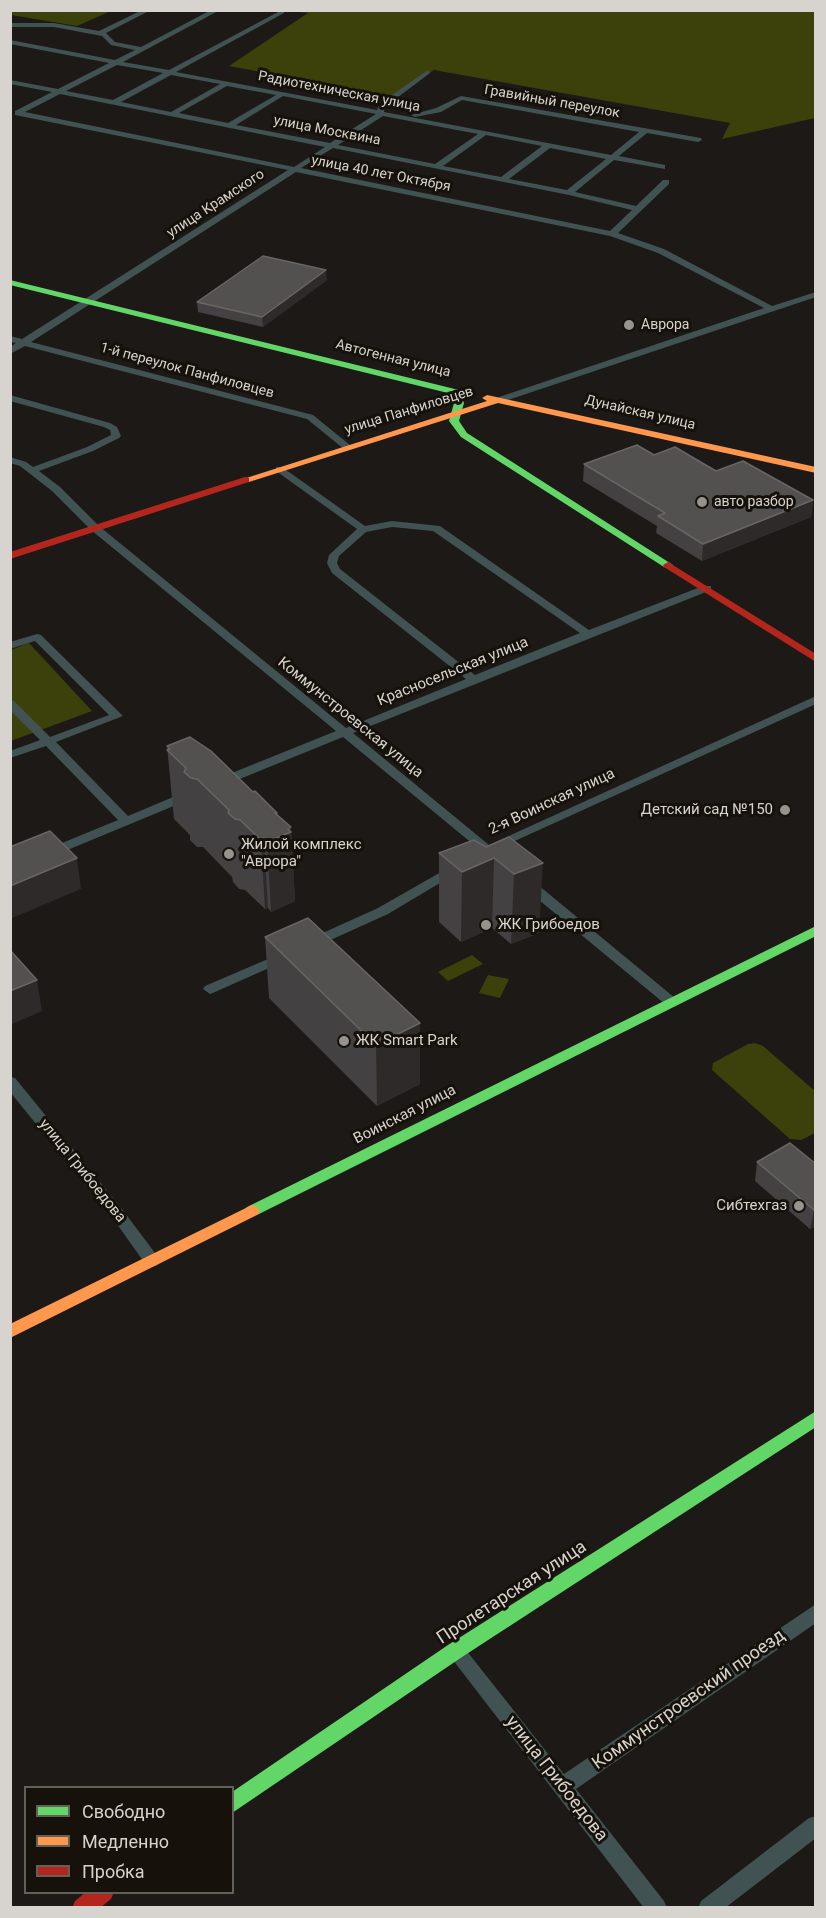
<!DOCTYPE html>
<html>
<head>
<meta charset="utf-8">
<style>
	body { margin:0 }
	#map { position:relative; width:826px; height:1918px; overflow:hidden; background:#1c1916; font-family:Roboto,sans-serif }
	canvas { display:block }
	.frame { position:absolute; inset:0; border:12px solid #d7d3ce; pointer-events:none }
	.legend { position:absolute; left:24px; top:1786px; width:210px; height:108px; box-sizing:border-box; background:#16110b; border:2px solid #635f59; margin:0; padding:8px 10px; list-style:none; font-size:18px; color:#d7d3ce }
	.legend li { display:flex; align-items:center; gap:12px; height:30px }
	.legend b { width:30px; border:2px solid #635f59 }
</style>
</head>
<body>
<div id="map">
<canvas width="826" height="1918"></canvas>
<div class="frame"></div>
<ul class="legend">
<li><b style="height:8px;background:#63d668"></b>Свободно</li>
<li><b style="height:8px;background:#ff974d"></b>Медленно</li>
<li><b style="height:8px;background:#b3261e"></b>Пробка</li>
</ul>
</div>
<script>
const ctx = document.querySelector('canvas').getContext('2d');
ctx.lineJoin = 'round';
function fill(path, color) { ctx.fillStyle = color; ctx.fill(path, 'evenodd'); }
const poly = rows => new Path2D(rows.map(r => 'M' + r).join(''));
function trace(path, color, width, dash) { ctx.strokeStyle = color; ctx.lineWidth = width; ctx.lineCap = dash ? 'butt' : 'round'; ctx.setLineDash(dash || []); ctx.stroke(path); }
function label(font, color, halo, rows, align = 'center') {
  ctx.font = font + ' Roboto,sans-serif'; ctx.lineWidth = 6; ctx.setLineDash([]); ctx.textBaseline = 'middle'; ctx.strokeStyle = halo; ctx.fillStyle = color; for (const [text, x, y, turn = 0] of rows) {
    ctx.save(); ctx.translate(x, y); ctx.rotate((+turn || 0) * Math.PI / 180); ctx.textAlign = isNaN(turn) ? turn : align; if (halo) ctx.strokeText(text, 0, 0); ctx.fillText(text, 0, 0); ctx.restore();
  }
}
fill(poly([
	[10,11,11,10,111,11,77,26,11,15],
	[291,11,815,11,815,118,722,139,730,123,434,70,394,97,229,66,308,13],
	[29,643,92,711,11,741,11,650],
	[472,955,483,964,448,981,438,972],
	[488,975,509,979,500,998,479,993],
	[755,1043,763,1046,815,1091,815,1133,801,1140,790,1139,712,1070,713,1063,748,1044]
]), '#3c400b');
fill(poly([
	[142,10,151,10,106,33,115,42,141,47,211,10,220,10,123,62,169,70,280,11,284,10,284,13,176,72,377,110,379,104,428,70,430,73,385,107,384,112,611,155,639,132,462,100,441,112,415,117,411,115,436,108,461,96,701,138,702,140,698,142,647,133,619,156,665,165,665,169,614,160,575,192,636,206,663,180,669,180,669,184,618,233,664,249,772,306,816,292,816,297,499,403,496,402,496,398,764,308,658,253,610,236,296,172,31,342,313,415,350,445,350,449,344,449,307,419,25,346,10,354,10,347,16,343,10,342,10,336,22,339,288,170,15,115,15,111,52,92,10,84,10,80,58,89,109,63,10,44,10,40,115,60,135,50,111,45,102,36,54,27,10,27,10,23,54,23,99,31,142,10],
	[117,65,163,73,113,100,66,91,117,65],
	[171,75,220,84,171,112,121,102,171,75],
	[227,86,276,95,228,123,179,113,227,86],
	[60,94,325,147,294,167,25,112,60,94],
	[283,96,376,114,330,143,236,125,283,96],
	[383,116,478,134,435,164,338,145,383,116],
	[486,135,542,146,501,177,443,166,486,135],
	[333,148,569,195,632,210,610,231,301,168,333,148],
	[550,148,606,159,567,190,509,179,550,148],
	[10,395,110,423,117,427,121,436,119,438,93,451,39,471,60,487,99,526,346,728,466,679,332,573,327,563,329,555,357,529,276,471,276,467,282,467,365,526,392,521,440,526,589,630,703,586,711,586,711,590,353,733,489,845,816,696,816,704,495,850,493,854,489,855,485,854,343,737,225,785,217,785,215,782,217,779,336,731,91,530,52,491,20,466,10,463,10,457,26,462,33,467,87,447,111,435,110,430,104,427,10,401,10,395],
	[392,527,433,531,580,633,475,675,340,569,337,563,339,556,366,532,392,527],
	[37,634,41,635,123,716,56,742,128,816,185,792,193,792,195,795,193,798,53,856,45,856,43,853,45,850,118,820,46,746,10,758,10,751,40,740,10,710,10,700,14,701,50,737,109,715,35,641,10,649,10,642,37,634],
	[455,864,461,868,460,871,388,914,315,947,305,947,303,944,305,941,378,908,455,864],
	[527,879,532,880,675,998,677,1001,675,1004,665,1004,522,886,521,883,527,879],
	[282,953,289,957,287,960,215,992,210,994,203,989,205,986,282,953],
	[10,1077,15,1078,122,1209,158,1257,160,1261,158,1265,152,1267,146,1265,112,1217,10,1092,10,1077],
	[816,1604,816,1623,576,1789,664,1901,667,1908,644,1908,446,1651,448,1645,455,1643,462,1645,564,1774,816,1604],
	[816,1816,816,1838,725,1908,698,1908,701,1901,809,1818,816,1816]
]), '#405252');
fill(poly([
	[10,280,459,390,464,403,459,421,467,433,673,565,668,568,664,567,461,437,449,421,454,403,452,394,10,285,10,280],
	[816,926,816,936,257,1215,247,1215,244,1211,247,1207,816,926],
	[816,1411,816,1427,462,1657,232,1813,232,1792,448,1645,816,1411]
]), '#63d668');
fill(poly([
	[487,395,816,467,816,473,498,403,249,482,241,482,240,480,487,401,482,398,487,395],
	[252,1205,257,1207,260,1211,257,1215,10,1338,10,1324,252,1205]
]), '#ff974d');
fill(poly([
	[245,477,249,478,249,482,10,559,10,552,245,477],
	[668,562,816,654,816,662,664,567,663,565,668,562],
	[86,1892,114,1892,111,1899,100,1908,72,1908,75,1901,86,1892]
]), '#b3261e');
fill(poly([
	[327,280,263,327,198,312,197,302],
	[654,455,716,471,813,500,811,517,702,561,656,533,657,526,583,481,584,464],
	[167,746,253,792,277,813,278,815,291,831,295,901,271,912,268,908,265,909,245,890,239,889,233,882,232,877,203,847,197,847,190,840,190,835,174,819],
	[509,837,539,933,511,944,492,928,461,942,439,922,439,853,486,847],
	[265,937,420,1084,377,1106,269,998],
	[757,1162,816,1164,816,1226,810,1229,755,1181]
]), '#434141');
fill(poly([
	[326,270,327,280,263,327,262,317],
	[813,500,811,517,702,561,703,544],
	[275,813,277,813,279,837,288,829,291,827,295,901,271,912,267,842],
	[264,838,268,908,265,909,261,840],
	[77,858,81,889,10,919,10,886],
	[494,858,492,928,461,942,462,872],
	[543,863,539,933,511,944,514,874],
	[37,980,42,1011,10,1025,10,991],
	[420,1023,420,1084,377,1106,376,1045],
	[816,1209,816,1226,810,1229,814,1210]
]), '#2d2a29');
const building = poly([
	[263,256,326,270,262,317,197,302,263,256],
	[637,445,654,455,675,447,716,471,743,461,813,500,703,544,658,516,665,513,584,464,637,445],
	[190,737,211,751,253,792,255,791,277,813,275,813,291,827,288,829,291,832,267,842,264,838,261,840,240,820,235,819,228,813,229,810,197,779,191,778,184,772,186,768,167,750,170,749,167,746,190,737],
	[50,831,77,858,10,886,10,847,50,831],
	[509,837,543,863,514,874,494,858,462,872,439,853,474,840,486,847,509,837],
	[308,918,420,1023,376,1045,265,937,308,918],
	[10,950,37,980,10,991,10,950],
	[790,1143,816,1164,816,1209,814,1210,757,1162,790,1143]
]);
fill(building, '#535150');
trace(building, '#686564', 1.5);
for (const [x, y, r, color] of [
	[629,325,6,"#96928e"],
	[702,502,6,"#96928e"],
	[785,810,6,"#96928e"],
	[229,854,6,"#96928e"],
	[486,925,6,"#96928e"],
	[344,1041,6,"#96928e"],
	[799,1206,6,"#96928e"]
]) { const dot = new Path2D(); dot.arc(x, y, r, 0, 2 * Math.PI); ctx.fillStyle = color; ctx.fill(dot); trace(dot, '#16110b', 2); }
label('14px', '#d7d3ce', '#16110b', [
	["Радиотехническая улица",339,92,11],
	["Гравийный переулок",552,102,10],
	["улица Москвина",327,131,11],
	["улица 40 лет Октября",381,174,11],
	["улица Крамского",216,204,-33],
	["Автогенная улица",393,359,14],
	["1-й переулок Панфиловцев",187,371,15],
	["улица Панфиловцев",409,411,-17],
	["Дунайская улица",640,413,13]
]);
label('14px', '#d7d3ce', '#16110b', [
	["Аврора",641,325],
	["авто разбор",714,502]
], 'left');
label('15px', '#d7d3ce', '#16110b', [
	["Красносельская улица",453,672,-22],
	["Коммунстроевская улица",350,718,39],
	["2-я Воинская улица",552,802,-25],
	["Воинская улица",405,1115,-27],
	["улица Грибоедова",82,1171,51]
]);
label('15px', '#d7d3ce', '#16110b', [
	["Детский сад №150",773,810,"right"],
	["Жилой комплекс",241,845],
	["\"Аврора\"",241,862],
	["ЖК Грибоедов",498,925],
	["ЖК Smart Park",356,1041],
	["Сибтехгаз",787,1206,"right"]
], 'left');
label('18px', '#d7d3ce', '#16110b', [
	["Пролетарская улица",512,1593,-33],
	["Коммунстроевский проезд",689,1700,-35],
	["улица Грибоедова",556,1779,52]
]);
</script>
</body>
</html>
